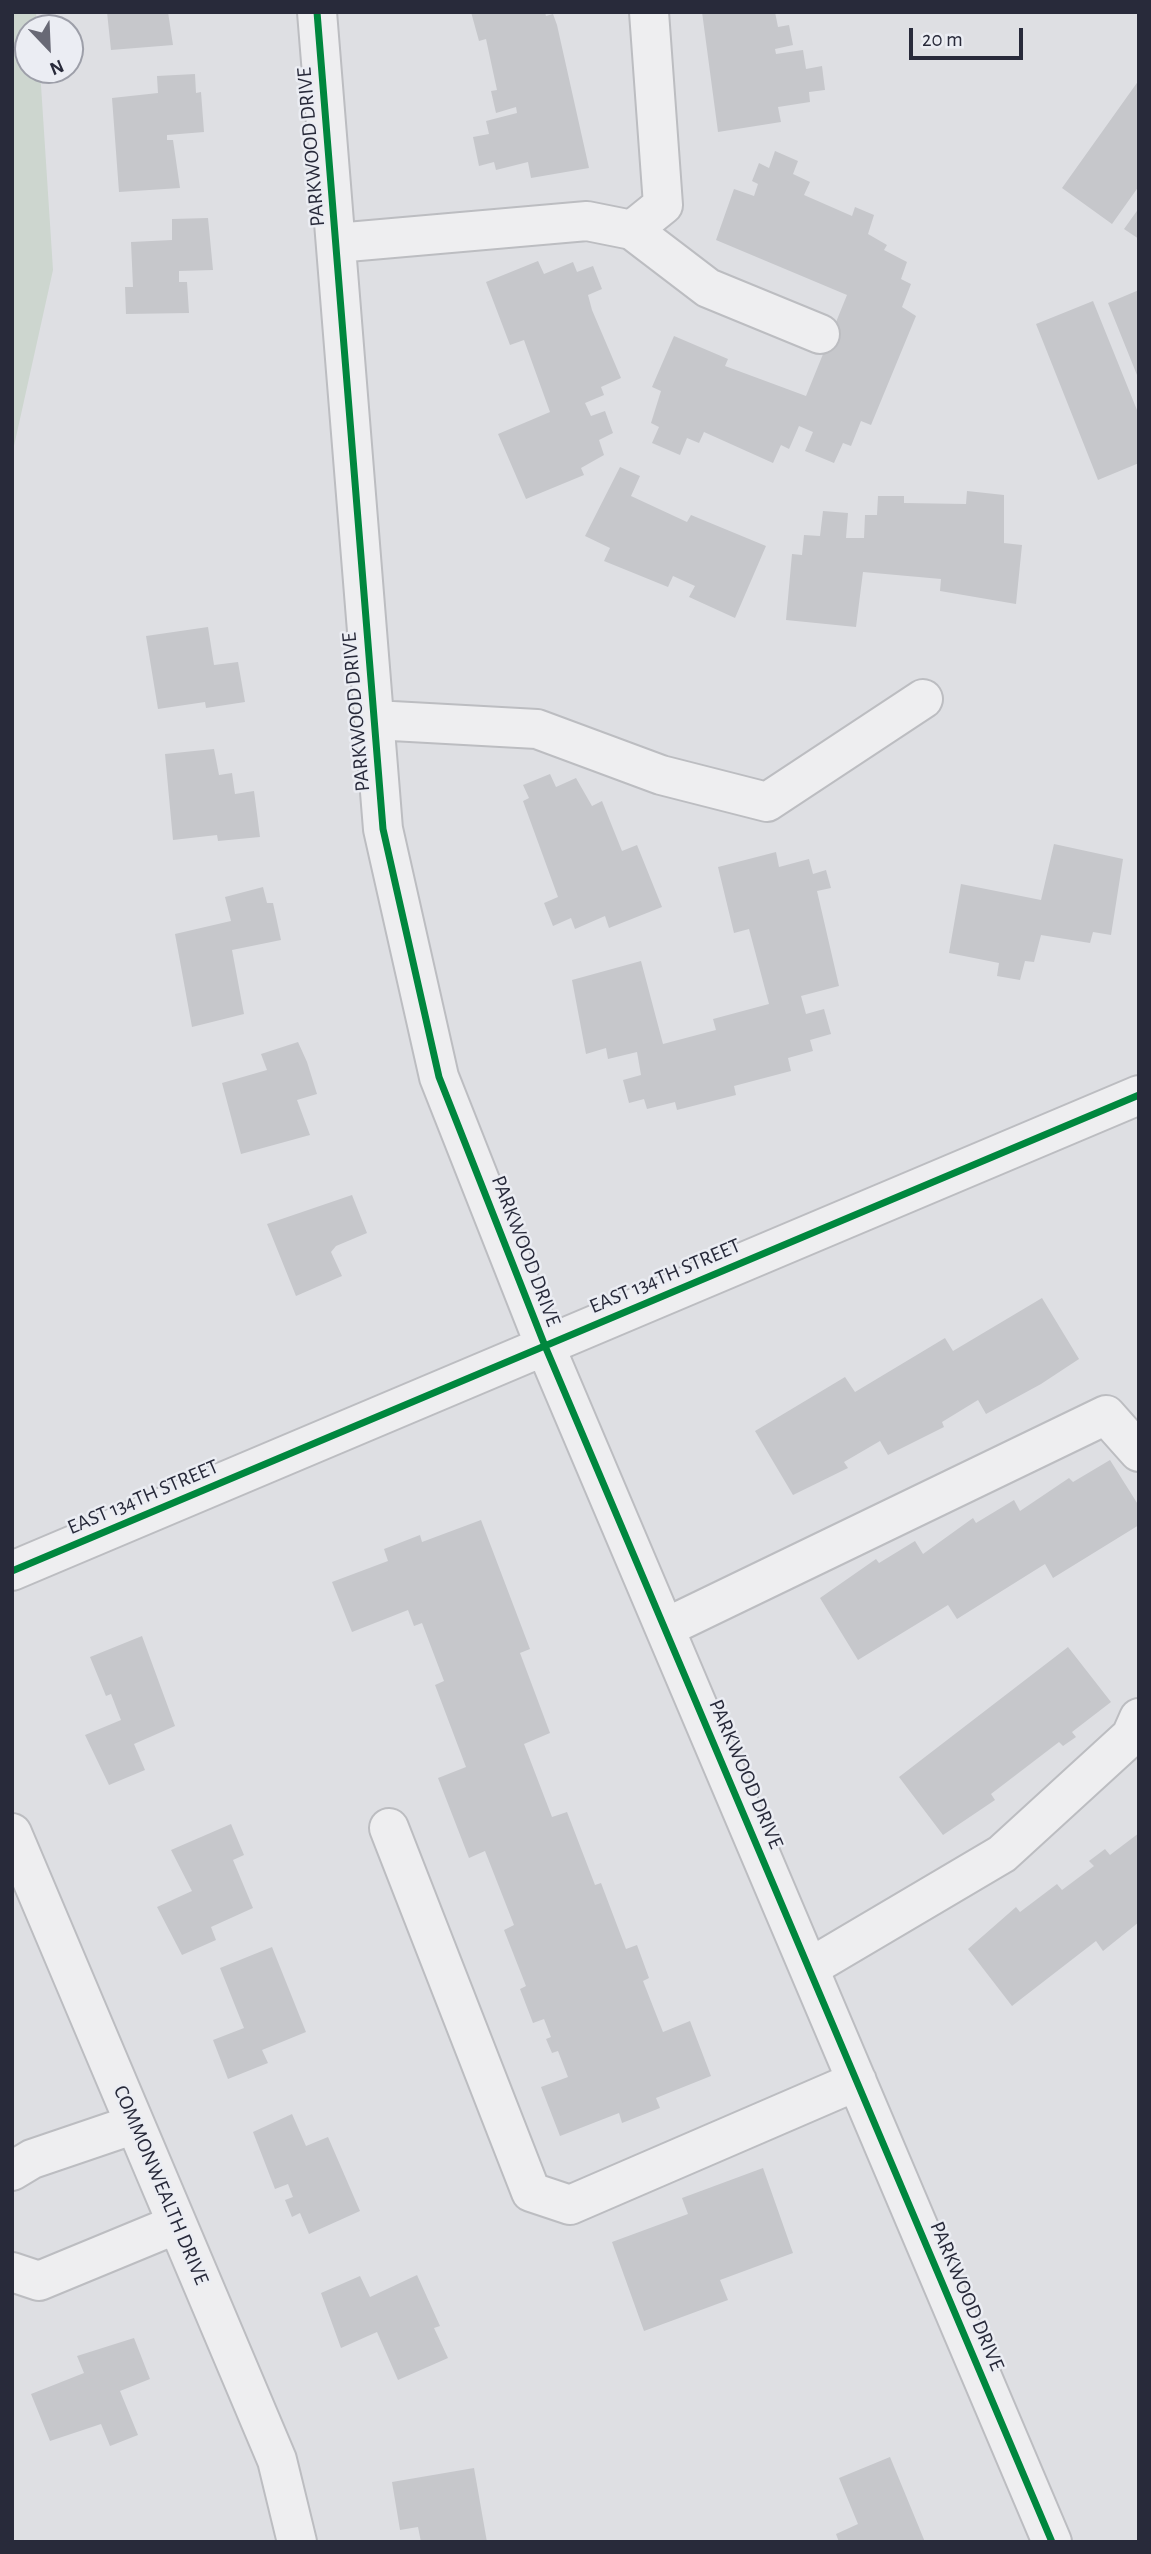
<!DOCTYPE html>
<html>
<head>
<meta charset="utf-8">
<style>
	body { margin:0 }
	#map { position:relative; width:1151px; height:2554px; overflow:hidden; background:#dedfe3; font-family:"Alegreya Sans",sans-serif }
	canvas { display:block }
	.frame { position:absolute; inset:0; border:14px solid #282a3a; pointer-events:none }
	.north { position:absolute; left:14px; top:14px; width:70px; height:70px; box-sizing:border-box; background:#ebedf3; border:2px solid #9d9fa9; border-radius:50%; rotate:157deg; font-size:19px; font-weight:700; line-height:28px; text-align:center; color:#282a3a }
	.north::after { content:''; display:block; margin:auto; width:24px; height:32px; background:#686975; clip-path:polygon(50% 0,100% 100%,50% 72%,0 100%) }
	.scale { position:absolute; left:909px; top:28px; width:114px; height:32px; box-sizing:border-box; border:4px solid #282a3a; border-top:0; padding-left:9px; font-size:21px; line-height:24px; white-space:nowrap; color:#282a3a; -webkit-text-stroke:5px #ebedf3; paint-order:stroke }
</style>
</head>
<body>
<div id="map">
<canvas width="1151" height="2554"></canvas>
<div class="frame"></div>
<div class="north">N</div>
<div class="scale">20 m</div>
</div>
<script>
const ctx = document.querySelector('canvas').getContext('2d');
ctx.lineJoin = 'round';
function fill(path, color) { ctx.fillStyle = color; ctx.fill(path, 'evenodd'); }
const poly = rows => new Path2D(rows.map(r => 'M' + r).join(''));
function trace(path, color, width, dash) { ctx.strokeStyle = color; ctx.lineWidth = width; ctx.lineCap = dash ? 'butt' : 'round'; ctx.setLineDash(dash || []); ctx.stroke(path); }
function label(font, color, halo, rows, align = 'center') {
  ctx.font = font + ' "Alegreya Sans",sans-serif'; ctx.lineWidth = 5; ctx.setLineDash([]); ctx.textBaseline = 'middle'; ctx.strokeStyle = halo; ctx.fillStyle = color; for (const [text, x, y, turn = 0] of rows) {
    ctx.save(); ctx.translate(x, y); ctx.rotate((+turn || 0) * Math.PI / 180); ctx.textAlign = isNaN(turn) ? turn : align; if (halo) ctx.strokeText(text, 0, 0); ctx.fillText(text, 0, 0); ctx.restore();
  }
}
fill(poly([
	[12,12,36,12,37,28,28,28,28,70,40,70,53,270,12,455]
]), '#cdd6cf');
fill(poly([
	[107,12,168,12,173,45,111,50],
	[471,12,545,12,546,16,553,14,557,25,589,168,531,178,528,162,496,170,494,162,479,166,473,137,489,134,486,121,517,113,516,107,496,113,491,91,497,90,486,39,479,41],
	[702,12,775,12,778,27,789,25,793,45,775,49,776,54,803,50,806,69,822,66,825,90,809,92,810,102,778,107,781,122,718,132],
	[195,74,196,93,201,92,204,132,167,135,167,140,173,140,180,188,119,192,112,98,158,93,157,76],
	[1139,80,1139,186,1112,224,1062,188],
	[775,151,798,161,793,174,810,182,804,195,852,216,855,207,874,215,868,234,887,245,884,250,907,262,901,279,911,284,902,307,916,316,871,425,861,421,851,446,843,443,834,463,805,451,813,432,799,426,789,449,781,445,773,463,704,432,699,443,687,438,680,455,652,443,659,427,651,423,661,391,652,387,674,336,728,359,725,366,806,396,847,295,716,240,734,189,754,196,758,184,752,181,759,163,769,168],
	[1139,208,1139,239,1124,229],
	[208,218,213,270,179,271,179,282,187,282,189,313,126,314,125,287,133,287,131,242,172,240,172,219],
	[538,261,544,274,573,262,577,272,593,266,602,289,588,295,592,310,621,378,601,387,604,395,585,403,591,416,605,411,613,433,599,440,604,455,581,468,584,475,526,499,498,434,550,412,524,340,510,345,486,282],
	[1139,290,1139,380,1108,303],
	[1093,301,1139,415,1139,463,1098,480,1036,324],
	[620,467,640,476,631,496,687,522,691,515,766,546,735,618,689,597,695,586,673,576,668,587,604,561,610,548,585,536],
	[967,491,1004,495,1004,543,1022,545,1016,604,940,591,941,579,863,572,856,627,786,620,792,554,802,555,804,535,820,536,823,511,848,513,846,538,864,538,865,515,877,515,878,496,904,496,904,503,966,504],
	[208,627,214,665,238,662,245,702,206,708,205,702,158,709,146,636],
	[214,749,219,775,232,773,235,794,254,791,260,837,218,841,217,835,173,840,165,754],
	[550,774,556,787,576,778,592,806,602,801,622,851,637,845,662,907,609,928,605,916,575,929,571,918,553,926,544,903,558,897,523,801,529,798,523,785],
	[1054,844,1123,859,1111,935,1093,932,1090,943,1041,935,1034,962,1025,961,1020,980,997,976,999,963,949,953,961,884,1041,900],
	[776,852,779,867,809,859,813,874,826,870,831,888,817,891,839,986,801,996,806,1014,824,1009,831,1034,810,1040,813,1051,788,1058,791,1071,734,1086,736,1095,677,1110,675,1102,647,1109,644,1099,629,1103,623,1080,641,1075,637,1052,608,1059,606,1048,586,1054,572,980,641,961,663,1044,716,1030,713,1019,769,1004,749,929,734,933,718,867],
	[263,887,267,903,273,903,281,940,232,950,244,1014,192,1027,175,934,231,921,225,897],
	[298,1042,307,1062,317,1094,297,1100,310,1135,241,1154,222,1083,267,1070,261,1054],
	[352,1195,367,1233,336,1246,331,1252,342,1276,296,1296,267,1224],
	[1042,1298,1079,1359,1041,1384,986,1414,978,1400,942,1422,944,1427,888,1455,880,1441,844,1462,848,1468,793,1495,755,1431,845,1377,855,1392,945,1338,953,1351],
	[1110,1460,1139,1506,1139,1525,1053,1578,1045,1564,957,1619,948,1605,858,1660,820,1598,876,1559,879,1563,915,1541,923,1554,973,1518,976,1523,1014,1500,1020,1511,1069,1478,1073,1482],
	[481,1520,530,1649,520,1653,550,1733,524,1744,552,1817,567,1812,595,1885,601,1883,626,1949,637,1945,649,1978,643,1981,663,2032,690,2021,711,2076,656,2098,660,2108,622,2123,619,2113,560,2136,541,2087,568,2077,558,2051,552,2053,546,2039,551,2037,544,2019,533,2023,520,1989,526,1986,504,1930,514,1925,485,1851,469,1858,438,1778,466,1767,435,1685,444,1681,422,1623,414,1626,408,1610,352,1632,332,1582,388,1561,384,1549,420,1535,422,1542],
	[142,1636,175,1726,134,1744,145,1770,109,1785,85,1735,121,1720,111,1694,106,1696,90,1657],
	[1068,1647,1111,1702,1072,1732,1076,1737,1063,1746,1059,1742,991,1794,995,1800,943,1835,899,1777],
	[231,1824,244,1855,233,1860,253,1908,211,1927,216,1940,182,1955,157,1907,192,1891,171,1850],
	[1139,1833,1139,1922,1103,1951,1096,1941,1012,2006,968,1949,1016,1907,1020,1912,1057,1884,1062,1890,1094,1866,1089,1861,1105,1849,1110,1855],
	[272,1947,306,2032,262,2050,268,2063,228,2079,213,2040,244,2028,220,1968],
	[292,2114,306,2146,328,2137,360,2211,309,2234,300,2213,292,2217,285,2200,293,2197,288,2184,275,2189,253,2132],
	[763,2168,793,2253,720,2280,728,2300,644,2331,612,2242,688,2214,682,2198],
	[417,2275,440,2326,434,2328,448,2358,398,2380,377,2332,341,2348,321,2293,360,2276,370,2297],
	[134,2338,150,2379,120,2391,138,2435,110,2446,101,2424,50,2441,31,2394,84,2373,77,2356],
	[890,2457,925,2542,839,2542,836,2534,858,2524,839,2478],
	[474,2468,487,2542,421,2542,418,2527,400,2530,392,2482]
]), '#c6c7cb');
const minor = poly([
	[317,12,383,829,439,1077,545,1346,1052,2542],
	[632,230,708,288,820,334],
	[336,243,587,221,632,230,663,205,649,12],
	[374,720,537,729,661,775,767,802,923,699],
	[12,1571,1139,1095],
	[665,1628,1106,1415,1139,1452],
	[389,1828,531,2192,570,2205,857,2081],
	[12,1833,277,2460,297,2542],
	[809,1968,1002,1854,1131,1736,1139,1718],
	[12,2171,32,2159,135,2124],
	[12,2272,39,2281,177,2224]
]);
trace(minor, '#bcbdc1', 42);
trace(minor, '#eeeef0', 38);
trace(poly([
	[317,12,383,829,439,1077,545,1346,1052,2542],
	[12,1571,1139,1095]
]), '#00873e', 7);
label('21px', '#282a3a', '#ebedf3', [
	["PARKWOOD DRIVE",311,147,-95],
	["PARKWOOD DRIVE",356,712,-95],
	["PARKWOOD DRIVE",526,1251,69],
	["EAST 134TH STREET",665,1276,-23],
	["EAST 134TH STREET",143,1497,-23],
	["PARKWOOD DRIVE",746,1774,67],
	["COMMONWEALTH DRIVE",161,2185,67],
	["PARKWOOD DRIVE",967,2296,67]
]);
</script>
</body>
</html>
